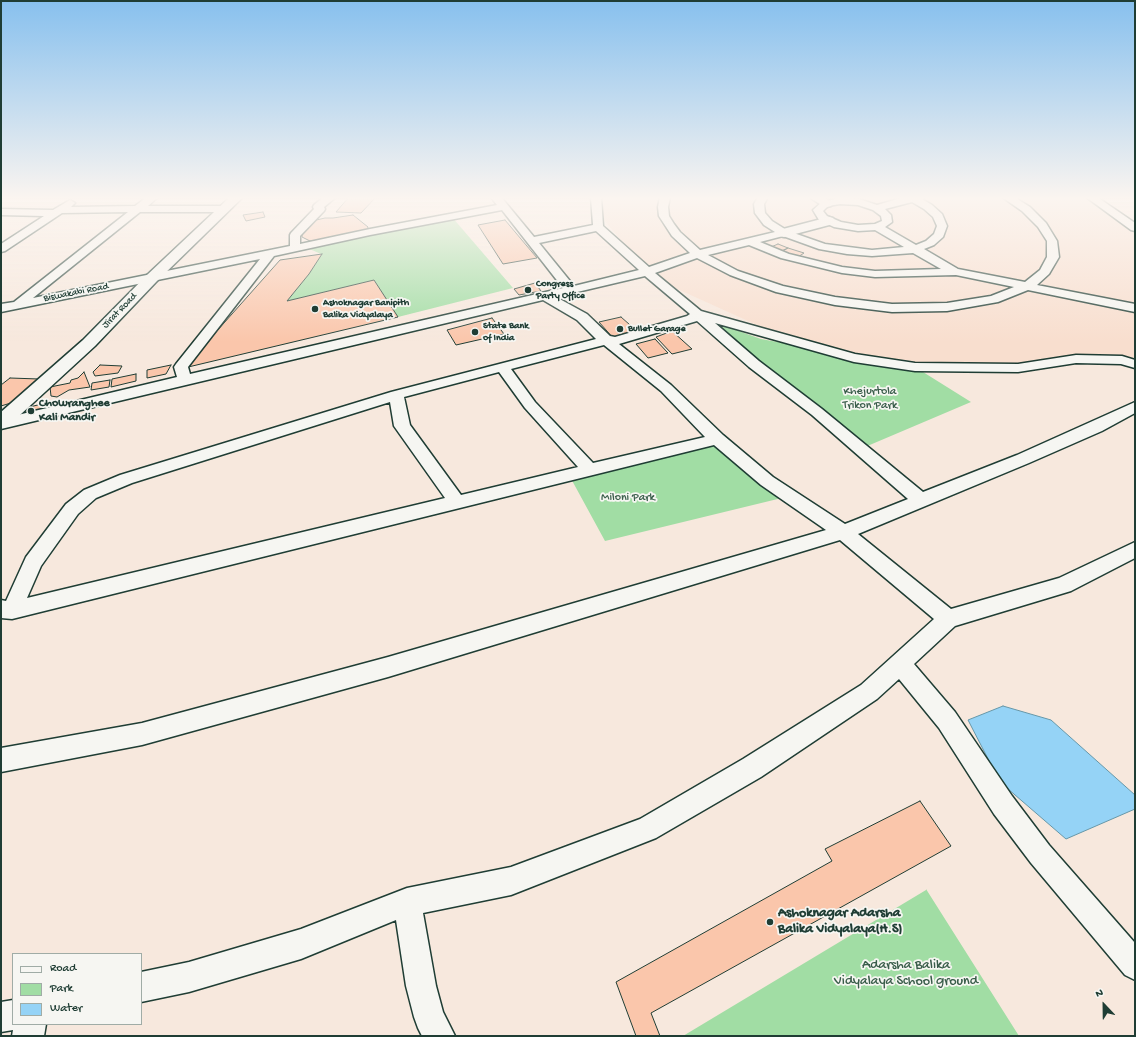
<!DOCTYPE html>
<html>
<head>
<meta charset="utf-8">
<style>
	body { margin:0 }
	#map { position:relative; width:1136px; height:1037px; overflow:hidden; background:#f7e8dd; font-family:"Gochi Hand",sans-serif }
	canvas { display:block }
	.frame { position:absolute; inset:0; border:2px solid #1f3d34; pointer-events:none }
	.legend { position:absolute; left:12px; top:953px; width:130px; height:72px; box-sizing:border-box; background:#f6f6f2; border:1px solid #a0aca6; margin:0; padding:5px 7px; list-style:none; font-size:12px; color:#1f3d34 }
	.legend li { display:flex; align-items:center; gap:8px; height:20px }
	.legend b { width:20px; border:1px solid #a0aca6 }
	.north { position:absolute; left:1084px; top:985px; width:40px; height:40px; -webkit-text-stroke:3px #f6f6f2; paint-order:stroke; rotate:338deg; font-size:11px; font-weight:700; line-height:16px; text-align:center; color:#1f3d34 }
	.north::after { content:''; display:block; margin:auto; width:14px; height:18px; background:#1f3d34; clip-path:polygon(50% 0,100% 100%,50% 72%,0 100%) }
</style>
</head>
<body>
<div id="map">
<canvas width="1136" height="1037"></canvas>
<div class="frame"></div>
<ul class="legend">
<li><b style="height:5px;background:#f6f6f2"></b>Road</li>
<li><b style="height:11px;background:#a1dda4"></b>Park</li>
<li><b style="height:11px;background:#95d3f6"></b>Water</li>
</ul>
<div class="north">N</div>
</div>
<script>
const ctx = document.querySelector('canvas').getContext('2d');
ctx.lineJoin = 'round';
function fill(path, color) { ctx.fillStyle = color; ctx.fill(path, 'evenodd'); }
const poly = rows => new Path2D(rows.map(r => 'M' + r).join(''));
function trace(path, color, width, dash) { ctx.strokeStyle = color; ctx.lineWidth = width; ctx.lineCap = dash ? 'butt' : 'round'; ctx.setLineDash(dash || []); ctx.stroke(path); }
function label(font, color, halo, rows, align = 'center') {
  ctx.font = font + ' "Gochi Hand",sans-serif'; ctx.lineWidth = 3.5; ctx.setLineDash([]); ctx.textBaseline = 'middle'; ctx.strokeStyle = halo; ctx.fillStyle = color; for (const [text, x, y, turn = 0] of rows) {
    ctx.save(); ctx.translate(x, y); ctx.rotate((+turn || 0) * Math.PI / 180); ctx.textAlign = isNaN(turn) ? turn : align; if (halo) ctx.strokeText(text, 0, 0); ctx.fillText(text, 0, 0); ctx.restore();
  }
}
fill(poly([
	[601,197,1091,197,1135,228,1135,365,1098,356,991,368,915,367,790,340,653,278,597,212]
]), '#f8dece');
fill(poly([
	[452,217,513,288,398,317,374,280,287,301,309,274,321,254,305,247],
	[708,320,761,339,915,367,971,402,865,447],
	[717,439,790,496,605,541,569,475],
	[926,889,1019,1036,683,1036,926,890]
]), '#a1dda4');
const water = poly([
	[1003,706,1051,720,1135,795,1135,809,1066,839,1000,782,968,720,1003,706]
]);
fill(water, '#95d3f6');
trace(water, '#6697a8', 1);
const building = poly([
	[349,197,376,197,361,213,336,212,349,197],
	[263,212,265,217,246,221,243,215,263,212],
	[353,215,368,227,367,231,321,241,310,241,302,237,302,231,312,221,325,218,333,218,353,215],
	[505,220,537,258,503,264,478,225,505,220],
	[778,244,788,248,781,251,771,247,778,244],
	[788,248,804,253,798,257,784,252,783,251,788,248],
	[322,254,309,274,287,301,374,280,398,317,184,368,280,260,322,254],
	[535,283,541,291,519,295,514,289,535,283],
	[621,317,638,332,614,339,599,322,621,317],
	[492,318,504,334,456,345,447,330,492,318],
	[672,331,692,349,672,354,656,337,672,331],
	[655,339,668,353,648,358,636,344,655,339],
	[100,365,122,366,118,373,95,376,93,372,100,365],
	[171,365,166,374,147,378,147,370,171,365],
	[84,372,90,387,69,390,57,397,51,396,50,387,70,383,71,380,78,378,84,372],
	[136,374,136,381,111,387,112,379,136,374],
	[10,378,39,379,24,391,27,393,14,402,1,406,1,385,10,378],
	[110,380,109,387,91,390,92,383,110,380],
	[42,404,41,413,18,418,21,409,42,404],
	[920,801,951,846,651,1013,660,1036,636,1036,616,982,832,861,825,849,920,801]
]);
fill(building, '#fac6ab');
trace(building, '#1f3d34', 1);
const minor = poly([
	[147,197,158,197,148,206,225,206,230,209,225,212,140,212,33,298,290,246,290,235,291,233,314,209,313,207,314,205,324,197,336,197,324,207,325,209,324,211,300,236,300,244,370,229,497,205,491,197,501,197,534,237,593,225,591,197,601,197,603,226,649,267,690,253,672,236,659,216,658,207,660,197,670,197,668,207,669,216,674,224,680,232,700,250,775,232,764,225,755,213,754,204,758,197,768,197,764,204,765,213,772,221,788,231,825,244,872,250,904,247,875,230,858,231,834,227,819,220,813,210,822,202,840,198,859,199,877,205,905,197,925,197,922,199,932,205,942,214,947,226,943,237,934,245,924,249,958,269,1025,282,1040,270,1047,257,1047,241,1038,227,1022,211,1002,197,1014,197,1030,207,1046,223,1057,241,1059,257,1049,274,1037,285,1135,304,1135,312,1028,290,998,302,947,311,892,312,835,305,776,292,730,275,697,258,655,273,701,311,855,354,915,363,1018,364,1076,355,1122,356,1135,360,1135,368,1121,364,1076,363,1018,372,915,371,854,362,715,323,759,361,822,409,923,492,1017,455,1135,402,1135,413,1102,431,1029,463,858,534,951,609,1059,578,1135,542,1135,558,1071,591,955,626,914,664,955,712,1012,796,1049,845,1135,943,1135,980,1125,975,1031,863,994,814,939,728,899,679,877,699,761,777,656,838,511,895,423,913,436,986,443,1012,455,1036,422,1036,418,1028,414,1017,406,986,396,920,301,959,189,992,141,1002,141,972,189,962,301,929,407,888,511,867,640,819,743,759,861,685,934,619,840,540,388,677,142,745,1,772,1,748,142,723,388,657,826,530,761,485,714,445,12,619,1,618,1,600,6,601,26,557,66,504,84,490,120,475,391,392,596,339,577,320,543,300,1,429,1,419,5,418,177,377,174,367,176,364,260,259,1,312,1,304,14,302,128,212,62,213,5,251,1,252,1,244,44,216,1,215,1,209,53,210,70,200,75,203,71,207,135,206,147,197],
	[912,202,924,209,933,217,937,226,934,234,926,241,916,245,885,227,892,222,891,215,885,209,912,202],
	[840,204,858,205,873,210,881,216,882,221,875,224,858,225,841,222,827,216,823,211,828,206,840,204],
	[502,210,563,288,190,374,188,367,274,256,370,235,502,210],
	[596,231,639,270,574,286,539,243,596,231],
	[783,236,819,249,847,254,872,256,913,253,941,269,875,271,842,267,789,254,760,242,783,236],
	[749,245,781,258,842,273,875,277,956,275,1014,287,991,296,947,303,892,304,835,297,783,286,738,271,708,255,749,245],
	[645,276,690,314,687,316,615,337,610,336,587,314,556,297,645,276],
	[697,321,749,367,812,415,908,499,845,524,773,477,723,435,671,385,619,344,697,321],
	[604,345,661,391,705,437,593,463,535,402,511,369,604,345],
	[499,372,525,408,578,467,461,495,410,425,404,397,499,372],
	[390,402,394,426,445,498,27,598,41,566,78,514,96,498,132,483,390,402],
	[1086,197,1097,197,1135,223,1135,231,1131,230,1086,197],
	[13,1000,13,1024,46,1024,44,1036,12,1036,13,1030,1,1032,1,1002,13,1000]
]);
const major = poly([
	[230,197,243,197,157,281,95,346,8,426,1,428,1,412,83,340,147,275,230,197],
	[809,197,824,197,833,203,831,206,827,207,823,206,809,197],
	[829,217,833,218,835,221,833,224,784,237,779,236,778,233,779,230,829,217]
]);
trace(minor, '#1f3d34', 3);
trace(major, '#1f3d34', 3);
fill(minor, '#f6f6f2');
fill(major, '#f6f6f2');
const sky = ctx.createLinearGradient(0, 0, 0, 342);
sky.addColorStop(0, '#87c0ee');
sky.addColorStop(0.58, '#fbf5f0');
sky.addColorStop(1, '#fbf5f000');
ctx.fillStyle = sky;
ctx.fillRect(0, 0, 1136, 342);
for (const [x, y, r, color] of [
	[528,290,4,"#1f3d34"],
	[315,309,4,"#1f3d34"],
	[620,329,4,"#1f3d34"],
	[475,332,4,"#1f3d34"],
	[31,411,4,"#1f3d34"],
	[770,922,4,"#1f3d34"]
]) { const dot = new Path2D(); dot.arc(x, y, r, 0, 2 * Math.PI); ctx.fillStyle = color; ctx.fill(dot); trace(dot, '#f6f6f2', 1.5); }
label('bold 10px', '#1f3d34', '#f6f6f2', [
	["Congress",536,284],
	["Party Office",536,296],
	["Ashoknagar Banipith",323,303],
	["Balika Vidyalaya",323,315],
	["State Bank",483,326],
	["of India",483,338],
	["Bullet Garage",628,329]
], 'left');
label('10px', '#1f3d34', '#f6f6f2', [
	["Biswakabi Road",76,293,-11],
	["Jirat Road",120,311,-46]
]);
label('12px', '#395d4a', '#f6f6f2', [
	["Khejurtola",870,392],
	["Trikon Park",870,406],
	["Miloni Park",628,498]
]);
label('bold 12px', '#1f3d34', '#f6f6f2', [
	["Chowranghee",39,404],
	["Kali Mandir",39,418]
], 'left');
label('bold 14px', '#1f3d34', '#f6f6f2', [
	["Ashoknagar Adarsha",778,914],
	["Balika Vidyalaya(H.S)",778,930]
], 'left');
label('14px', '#395d4a', '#f6f6f2', [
	["Adarsha Balika",906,966],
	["Vidyalaya School ground",906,982]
]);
</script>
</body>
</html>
